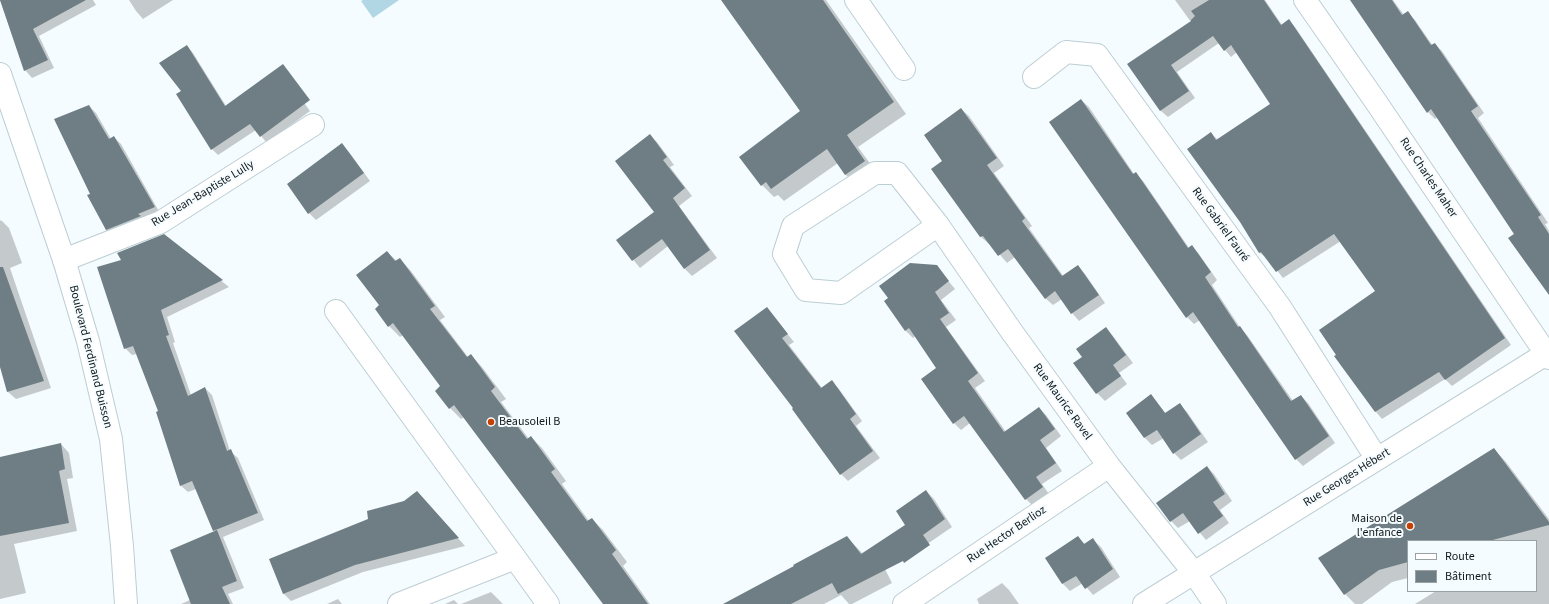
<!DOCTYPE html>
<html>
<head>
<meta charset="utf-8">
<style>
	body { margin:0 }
	#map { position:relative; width:1549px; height:604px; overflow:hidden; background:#f5fcff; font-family:"Source Sans 3",sans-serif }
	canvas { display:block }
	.legend { position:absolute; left:1407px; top:540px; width:130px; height:52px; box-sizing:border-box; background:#f5fcff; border:1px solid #9aa1a3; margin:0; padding:5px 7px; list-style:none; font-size:12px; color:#12181a }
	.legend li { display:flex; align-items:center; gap:8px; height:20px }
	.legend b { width:20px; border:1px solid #9aa1a3 }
</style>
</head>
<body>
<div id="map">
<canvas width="1549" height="604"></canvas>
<ul class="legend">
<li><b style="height:5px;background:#fff"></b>Route</li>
<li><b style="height:11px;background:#6e7e84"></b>Bâtiment</li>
</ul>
</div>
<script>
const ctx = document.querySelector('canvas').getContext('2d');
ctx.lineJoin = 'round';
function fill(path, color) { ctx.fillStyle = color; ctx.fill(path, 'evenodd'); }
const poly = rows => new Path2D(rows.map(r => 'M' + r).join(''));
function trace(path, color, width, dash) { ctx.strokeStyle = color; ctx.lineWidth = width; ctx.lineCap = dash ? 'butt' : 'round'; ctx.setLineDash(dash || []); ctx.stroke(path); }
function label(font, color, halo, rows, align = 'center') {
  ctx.font = font + ' "Source Sans 3",sans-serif'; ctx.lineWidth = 4; ctx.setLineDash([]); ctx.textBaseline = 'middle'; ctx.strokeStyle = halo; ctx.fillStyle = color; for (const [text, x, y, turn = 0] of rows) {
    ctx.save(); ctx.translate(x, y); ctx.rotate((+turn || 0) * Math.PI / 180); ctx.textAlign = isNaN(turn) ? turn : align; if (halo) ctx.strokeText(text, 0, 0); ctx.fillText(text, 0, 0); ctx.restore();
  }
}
fill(poly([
	[363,0,399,0,373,18,361,1]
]), '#b1d7e4');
fill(poly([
	[0,0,93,0,96,5,39,36,54,68,32,78,25,70],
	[129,0,173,0,143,19,136,11],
	[723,0,826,0,906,114,858,147,877,173,858,187,846,175,838,163,784,201,778,195,774,197,762,185,801,112],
	[1175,0,1265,0,1282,25,1289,20,1295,27,1511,345,1452,386,1445,379,1382,419,1376,412,1336,356,1377,291,1341,241,1283,278,1268,259,1260,253,1241,221,1211,133,1218,140,1272,104,1237,52,1231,57,1219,43,1177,72,1195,98,1168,117,1161,111,1128,64,1191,22],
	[1351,0,1393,0,1404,15,1408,13,1415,20,1433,46,1435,44,1442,51,1484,113,1478,118,1548,223,1545,224,1549,231,1549,281,1516,234,1438,117,1435,119,1428,112],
	[187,46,193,53,226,106,284,75,310,111,267,143,256,130,218,155,212,149,183,91],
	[1081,100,1089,107,1134,174,1136,174,1143,181,1189,248,1192,246,1199,254,1217,280,1212,285,1241,329,1247,335,1293,401,1301,396,1308,403,1335,443,1303,466,1296,459,1200,320,1194,324,1187,317],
	[89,106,96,113,111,139,114,137,121,144,161,215,114,237,106,230,92,194],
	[961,109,969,116,1004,166,994,173,1032,226,1029,228,1064,277,1078,266,1085,274,1105,303,1079,321,1072,313,1062,299,1053,305,1045,298,1015,257,1007,263,990,243,989,244,981,237,944,162],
	[650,135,657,142,674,165,670,167,692,196,679,206,717,258,692,276,685,269,668,246,640,268,617,240,655,212],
	[342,145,349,152,370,181,316,220,309,213],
	[1,220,9,228,22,263,10,268,51,388,16,399,8,392,0,363,0,221],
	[164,235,229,287,167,317,175,342,173,343,191,395,205,388,212,395,230,451,238,458,264,520,223,537,244,588,228,594,233,604,181,604,190,600,215,532,196,489,188,492,180,485,159,412,137,354,132,355,125,348,123,260],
	[387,252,397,261,400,259,411,271,445,317,440,320,468,357,471,355,482,367,506,399,501,402,529,439,531,437,542,448,566,481,562,484,589,521,592,519,603,530,627,562,623,566,650,604,604,604,464,417,461,419,450,408,442,386,403,335,400,337,389,326,380,305],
	[936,266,955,289,941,300,956,320,946,327,985,381,975,388,1006,432,1039,408,1046,415,1061,436,1046,448,1062,471,1042,484,1049,494,1033,506,1026,499,970,423,961,430,954,423,937,368,915,336,913,338,906,331,885,301],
	[767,309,794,342,789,345,822,388,832,381,839,389,862,421,856,426,880,458,848,481,841,474,793,409],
	[1106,328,1113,336,1133,363,1119,373,1127,384,1105,401,1097,393,1075,363,1083,357],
	[1151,395,1166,414,1179,404,1187,412,1208,442,1181,460,1174,453,1164,438,1152,445,1145,438],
	[61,444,69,453,73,478,67,479,77,531,14,544,26,593,0,599,0,458],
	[1494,449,1506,462,1549,519,1549,604,1415,604,1436,591,1536,591,1536,541,1408,541,1408,578,1392,582,1362,604,1355,604,1345,594,1319,558],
	[1207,467,1214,474,1232,501,1220,510,1229,523,1206,540,1190,521,1178,528,1171,521],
	[926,491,934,499,952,527,923,547,916,540],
	[424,500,465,546,363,572,291,601,284,594,270,560],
	[847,537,863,554,881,561,892,583,852,604,849,604,841,595,824,604,725,604],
	[1078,537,1086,545,1093,540,1101,547,1120,577,1093,595,1083,583,1070,591,1063,584,1047,559],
	[1002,583,1009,590,1019,604,979,604,977,599],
	[491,592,503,604,461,604],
	[338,599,342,604,327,604],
	[454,600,458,604,445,604]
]), '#0003');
fill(poly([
	[0,0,86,0,33,29,48,60,24,71],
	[721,0,823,0,894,102,847,135,865,161,845,175,827,149,771,189,766,182,761,186,739,157,800,111],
	[1209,0,1264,0,1281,25,1289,19,1505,338,1445,380,1439,372,1375,412,1334,356,1336,355,1319,330,1375,291,1334,234,1276,272,1261,252,1259,253,1240,222,1187,149,1211,132,1216,140,1270,104,1231,45,1224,51,1213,36,1171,65,1189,91,1160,111,1127,64,1191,21,1191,20,1195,16,1191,11],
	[1350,0,1392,0,1402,15,1408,11,1431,45,1435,43,1478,106,1471,111,1541,215,1538,217,1549,234,1549,295,1508,238,1514,234,1431,109,1427,113],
	[187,45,225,106,283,64,310,100,260,137,250,124,211,150,176,94,181,91,159,63],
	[1081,99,1133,174,1136,172,1188,248,1192,245,1211,272,1205,277,1238,327,1240,326,1291,401,1301,395,1329,436,1295,460,1193,312,1186,318,1049,122],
	[89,105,109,139,114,136,155,207,138,214,141,216,106,230,87,195,90,194,54,119],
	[961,108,997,158,987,165,1025,218,1022,221,1062,276,1078,265,1099,295,1071,314,1055,291,1045,299,1008,249,998,256,983,236,980,237,931,169,942,161,924,135],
	[650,134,667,157,663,160,685,188,673,198,710,250,684,269,662,239,632,261,616,240,654,212,615,161],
	[342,143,364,173,308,214,287,184],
	[164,234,223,280,161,310,169,335,166,336,188,396,205,387,227,451,231,449,258,513,213,531,192,481,180,486,156,412,158,411,133,346,124,349,97,267,121,260,117,253],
	[387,251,395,261,400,258,435,306,430,309,467,357,471,354,495,387,491,391,527,439,531,436,555,469,551,472,587,521,592,518,616,550,612,554,648,604,603,604,454,405,449,409,435,391,440,386,393,323,388,327,375,309,379,305,356,275],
	[910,263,937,265,949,281,935,292,949,313,940,319,978,373,968,381,1004,432,1039,407,1055,429,1040,440,1056,463,1036,477,1043,487,1025,500,964,416,953,424,921,379,936,368,909,328,905,331,884,301,888,298,879,286],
	[0,267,3,267,44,381,7,392,0,367],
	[767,307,788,334,782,338,821,388,832,380,856,414,850,419,873,451,840,475,792,409,793,408,734,331],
	[1106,327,1126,355,1113,365,1121,376,1096,394,1073,363,1082,357,1076,349],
	[1151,394,1165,413,1180,403,1201,434,1173,454,1157,430,1144,438,1126,413],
	[61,443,65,469,59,471,69,523,0,536,0,457],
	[1494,448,1549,522,1549,525,1489,541,1408,541,1408,562,1379,570,1344,595,1318,558],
	[1207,466,1225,494,1213,502,1223,516,1198,534,1183,513,1170,522,1156,503],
	[926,490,945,519,923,535,930,545,904,563,903,561,838,594,832,583,791,604,723,604,794,566,793,565,847,536,861,554,905,525,896,511],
	[417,491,459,538,355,565,283,594,269,559,368,519,367,511,404,501],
	[217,530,237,581,222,587,230,604,191,604,170,550],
	[1078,536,1084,544,1093,538,1113,569,1085,589,1076,576,1062,584,1045,558]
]), '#6e7e84');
const street = poly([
	[856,0,904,69],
	[1305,0,1376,102,1549,358],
	[1034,77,1066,52,1097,55,1280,307,1377,459],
	[938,225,841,293,806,290,784,254,793,226,875,173,897,173,938,225,1012,332,1109,466,1194,573,1215,604],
	[64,260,161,222,313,125],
	[336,311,515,558],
	[399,604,515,558,548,604],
	[904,604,1109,466],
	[1144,604,1549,352]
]);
const secondary = poly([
	[0,74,64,260,88,341,111,439,122,546,126,604]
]);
trace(street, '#bcced4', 24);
trace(secondary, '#bcced4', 24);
trace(street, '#fff', 22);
trace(secondary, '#fff', 22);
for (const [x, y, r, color] of [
	[491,422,4,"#c64000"],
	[1410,526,4,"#c64000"]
]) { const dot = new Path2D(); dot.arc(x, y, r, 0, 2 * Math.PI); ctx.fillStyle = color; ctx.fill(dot); trace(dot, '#f5fcff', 1.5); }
label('12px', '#12181a', '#f5fcff', [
	["Rue Charles Maher",1428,178,56],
	["Rue Jean-Baptiste Lully",203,194,-31],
	["Rue Gabriel Fauré",1220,225,54],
	["Boulevard Ferdinand Buisson",90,357,76],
	["Rue Maurice Ravel",1062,402,54],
	["Rue Georges Hébert",1347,478,-32],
	["Rue Hector Berlioz",1007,535,-34]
]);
label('12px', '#12181a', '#f5fcff', [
	["Beausoleil B",499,422],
	["Maison de",1402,519,"right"],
	["l'enfance",1402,533,"right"]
], 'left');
</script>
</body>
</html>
